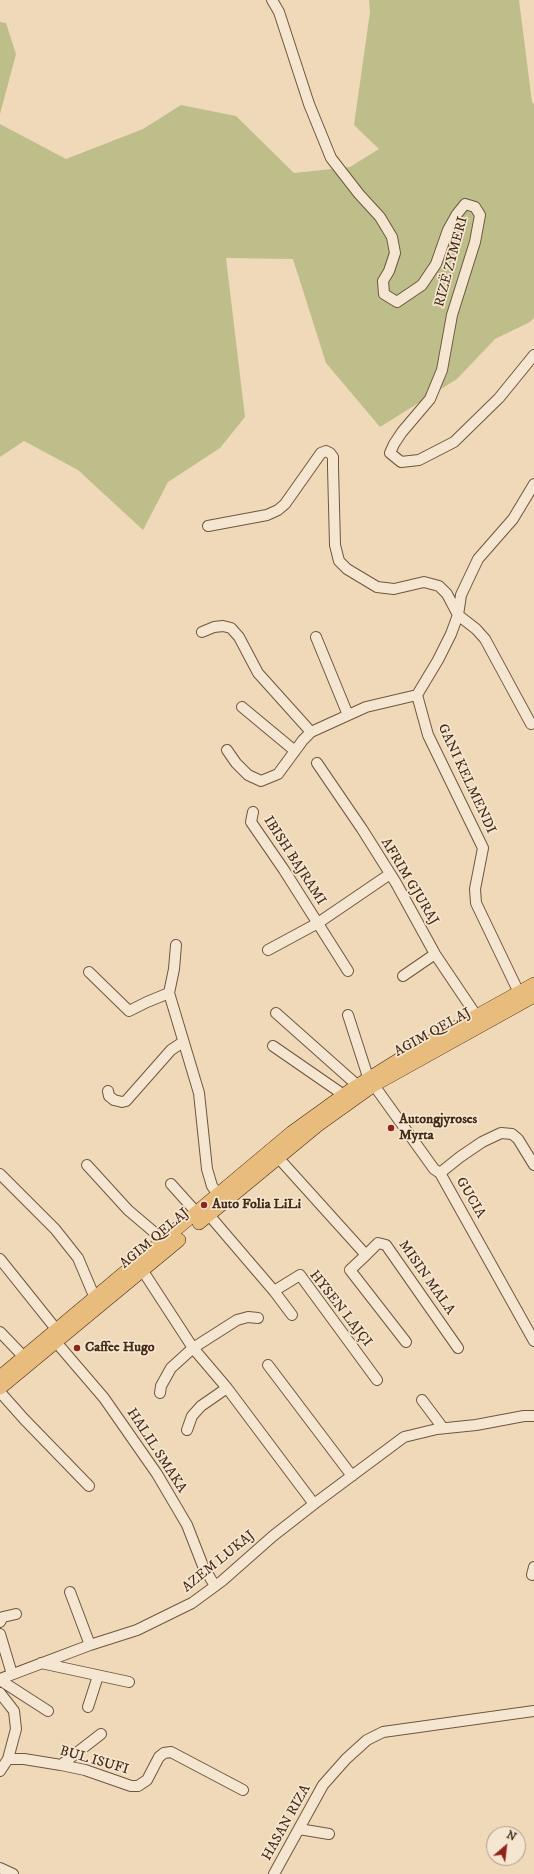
<!DOCTYPE html>
<html>
<head>
<meta charset="utf-8">
<style>
	body { margin:0 }
	#map { position:relative; width:534px; height:1874px; overflow:hidden; background:#f0d9b8; font-family:"IM FELL DW Pica",serif }
	canvas { display:block }
	.north { position:absolute; left:486px; top:1826px; width:40px; height:40px; box-sizing:border-box; background:#f5e6d1; border:1px solid #ae9b87; border-radius:50%; rotate:28deg; font-size:11px; font-weight:700; line-height:16px; text-align:center; color:#442a17 }
	.north::after { content:''; display:block; margin:auto; width:14px; height:18px; background:#8f2418; clip-path:polygon(50% 0,100% 100%,50% 72%,0 100%) }
</style>
</head>
<body>
<div id="map">
<canvas width="534" height="1874"></canvas>
<div class="north">N</div>
</div>
<script>
const ctx = document.querySelector('canvas').getContext('2d');
ctx.lineJoin = 'round';
function fill(path, color) { ctx.fillStyle = color; ctx.fill(path, 'evenodd'); }
const poly = rows => new Path2D(rows.map(r => 'M' + r).join(''));
function trace(path, color, width, dash) { ctx.strokeStyle = color; ctx.lineWidth = width; ctx.lineCap = dash ? 'butt' : 'round'; ctx.setLineDash(dash || []); ctx.stroke(path); }
function label(font, color, halo, rows, align = 'center') {
  ctx.font = font + ' "IM FELL DW Pica",serif'; ctx.lineWidth = 3.5; ctx.setLineDash([]); ctx.textBaseline = 'middle'; ctx.strokeStyle = halo; ctx.fillStyle = color; for (const [text, x, y, turn = 0] of rows) {
    ctx.save(); ctx.translate(x, y); ctx.rotate((+turn || 0) * Math.PI / 180); ctx.textAlign = isNaN(turn) ? turn : align; if (halo) ctx.strokeText(text, 0, 0); ctx.fillText(text, 0, 0); ctx.restore();
  }
}
fill(poly([
	[369,0,519,0,532,102,534,104,534,318,530,322,495,339,457,379,380,427,326,363,293,259,226,258,245,417,220,448,168,482,143,530,78,470,24,441,0,457,0,124,66,159,143,129,181,105,236,116,294,173,350,167,379,149,354,125,370,12],
	[0,22,6,23,16,54,0,114]
]), '#bebe8b');
const minor = poly([
	[272,0,279,12,309,104,331,158,359,194,380,217,392,237,395,253,389,271,383,281,384,294,397,302,422,285,436,264,448,230,457,214,465,204,475,207,480,215,475,242,452,315,442,370,430,399,402,432,394,444,390,453,401,462,419,460,454,442,499,398,534,355],
	[208,526,267,515,278,510,285,504,321,453,326,451,330,453,333,457,333,467,335,545,339,561,347,569,377,587,394,589,424,582,439,586,447,594,458,615,476,629,485,639,531,724],
	[202,632,214,627,223,626,231,628,239,637,258,673,311,732],
	[316,637,348,715],
	[242,707,295,751],
	[227,750,236,763,248,775,261,781,278,774,303,740,311,732,366,707,417,695],
	[317,763,362,829,396,883,435,954,480,1021],
	[253,812,251,822,284,870,348,971],
	[176,945,174,969,169,993,199,1093,207,1169,212,1186,222,1200],
	[268,950,318,923,390,874],
	[89,972,129,1011,147,1002,169,993],
	[403,976,435,954],
	[522,999,476,903,475,889,483,848,428,735,417,695,438,660,451,634,458,615,461,595,478,559,513,519,534,484],
	[276,1013,357,1085],
	[348,1015,368,1077,434,1169,440,1173,534,1341],
	[273,1046,341,1093,347,1099],
	[108,1091,109,1096,114,1100,122,1102,126,1101,171,1050,183,1042],
	[274,1153,366,1255,378,1243,386,1245,458,1348],
	[87,1165,128,1210,168,1244],
	[440,1173,460,1157,482,1142,501,1133,512,1134,518,1139,534,1165],
	[0,1174,55,1229,78,1258,97,1303],
	[171,1184,197,1213],
	[209,1215,274,1291,292,1315],
	[366,1255,350,1270,406,1342],
	[0,1259,60,1334],
	[139,1265,193,1348,227,1388,314,1504],
	[274,1291,300,1275,377,1380],
	[0,1332,24,1357],
	[56,1342,104,1398,157,1474,187,1525,203,1566,215,1586],
	[268,1365,352,1476],
	[0,1392,24,1419,89,1486],
	[160,1393,161,1386,171,1368,193,1348,237,1320,248,1317,258,1318],
	[422,1400,443,1428],
	[187,1430,192,1416,201,1406,227,1388],
	[532,1575,534,1567],
	[70,1592,90,1645],
	[0,1622,3,1617,16,1614],
	[0,1634,12,1674],
	[41,1663,129,1682],
	[0,1679,90,1645,137,1630,192,1603,222,1581,273,1536,314,1504,404,1437,437,1429,476,1425,524,1416,534,1416],
	[0,1680,48,1711],
	[0,1693,14,1711,16,1729,8,1759,0,1771],
	[88,1707,98,1676],
	[8,1759,24,1759,61,1765,85,1770,131,1786,138,1786,147,1780,159,1757,164,1753,171,1752,243,1790],
	[61,1765,101,1734],
	[299,1829,329,1834],
	[0,1868,13,1874],
	[274,1874,323,1785,346,1759,367,1740,383,1732,534,1711]
]);
const major = poly([
	[199,1223,318,1125,374,1085,534,996],
	[0,1377,291,1133,352,1089,408,1054,534,984],
	[0,1388,179,1240]
]);
trace(minor, '#6f563f', 12);
trace(major, '#442a17', 14);
trace(minor, '#f5e6d1', 10);
trace(major, '#e8bc7c', 13);
for (const [x, y, r, color] of [
	[391,1128,4,"#8f2418"],
	[204,1205,4,"#8f2418"],
	[77,1348,4,"#8f2418"]
]) { const dot = new Path2D(); dot.arc(x, y, r, 0, 2 * Math.PI); ctx.fillStyle = color; ctx.fill(dot); trace(dot, '#f5e6d1', 1.5); }
label('14px', '#442a17', '#f5e6d1', [
	["RIZË ZYMERI",452,262,-75],
	["GANI KELMENDI",466,779,65],
	["IBISH BAJRAMI",294,861,57],
	["AFRIM GJURAJ",409,882,59],
	["AGIM QELAJ",433,1033,-29],
	["GUCIA",470,1198,60],
	["AGIM QELAJ",155,1239,-40],
	["MISIN MALA",426,1278,55],
	["HYSEN LAJÇI",340,1309,52],
	["HALIL SMAKA",156,1451,57],
	["AZEM LUKAJ",219,1562,-39],
	["BUL ISUFI",94,1761,16],
	["HASAN RIZA",287,1823,-61]
]);
label('bold 14px', '#442a17', '#f5e6d1', [
	["Autongjyroses",399,1120],
	["Myrta",399,1136],
	["Auto Folia LiLi",212,1205],
	["Caffee Hugo",85,1348]
], 'left');
</script>
</body>
</html>
